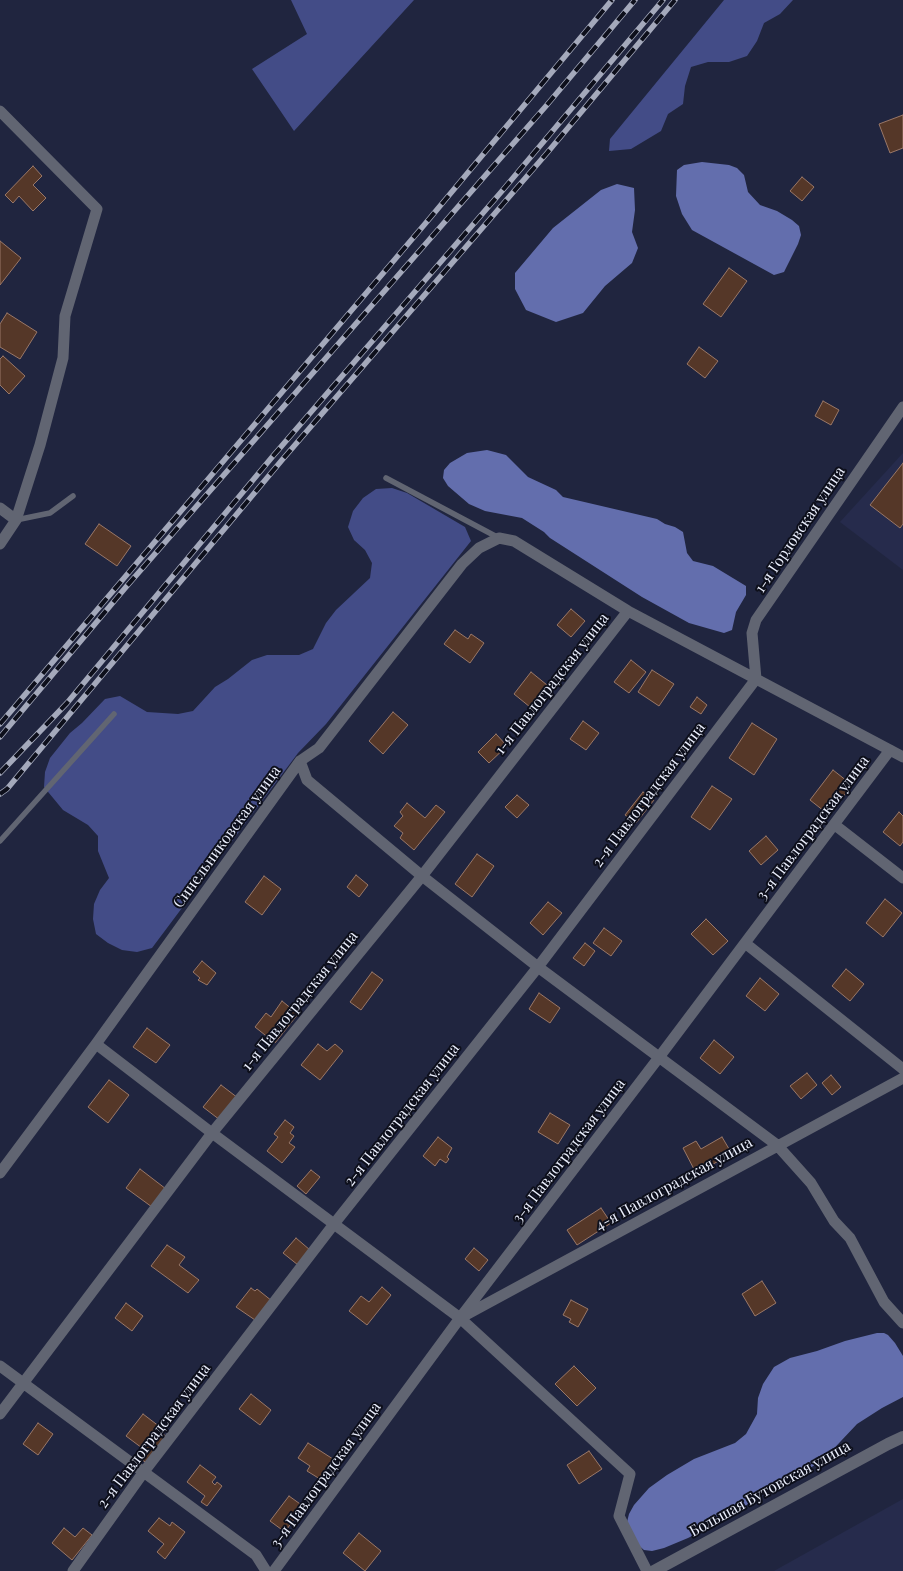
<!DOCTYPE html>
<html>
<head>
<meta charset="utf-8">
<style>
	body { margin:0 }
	canvas { display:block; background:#20253f }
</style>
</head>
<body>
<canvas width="903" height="1571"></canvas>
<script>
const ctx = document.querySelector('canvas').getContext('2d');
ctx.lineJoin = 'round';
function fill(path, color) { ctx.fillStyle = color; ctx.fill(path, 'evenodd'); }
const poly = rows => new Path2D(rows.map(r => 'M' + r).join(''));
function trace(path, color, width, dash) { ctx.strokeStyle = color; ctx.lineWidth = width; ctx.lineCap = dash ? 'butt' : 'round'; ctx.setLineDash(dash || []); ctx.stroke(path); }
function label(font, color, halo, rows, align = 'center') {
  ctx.font = font + ' "Playfair Display",serif'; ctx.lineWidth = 4; ctx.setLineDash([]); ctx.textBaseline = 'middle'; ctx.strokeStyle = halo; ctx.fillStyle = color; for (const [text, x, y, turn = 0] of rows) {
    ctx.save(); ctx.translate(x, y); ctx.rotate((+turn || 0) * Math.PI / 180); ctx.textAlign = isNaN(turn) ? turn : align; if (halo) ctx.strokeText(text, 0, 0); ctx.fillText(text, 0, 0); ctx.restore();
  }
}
fill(poly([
	[903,453,903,570,840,522],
	[903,1499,903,1571,774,1571]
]), '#262b4c');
fill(poly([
	[291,0,414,0,294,131,252,69,307,34],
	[724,0,793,0,780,14,764,23,757,41,747,56,729,62,708,62,691,67,685,86,683,104,668,114,661,131,631,149,609,151,610,139],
	[392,488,407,493,465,527,471,541,326,724,298,753,152,948,137,952,122,950,108,943,96,934,93,919,94,904,100,890,109,878,98,851,98,836,88,825,63,810,44,787,45,772,50,758,70,733,82,723,105,699,120,696,147,712,178,714,193,711,215,687,228,679,252,660,267,655,299,655,313,649,326,623,336,610,370,578,372,563,365,550,354,540,348,527,353,511,363,498,376,489]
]), '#434c87');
fill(poly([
	[702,162,729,165,737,168,744,175,748,192,760,205,777,211,792,220,799,226,801,235,798,244,784,272,774,275,692,230,682,214,676,196,677,170,684,165],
	[617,184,634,188,635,210,632,232,638,248,632,263,605,286,583,313,556,322,526,310,515,289,515,273,553,228,601,190],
	[487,450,506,455,528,477,556,490,563,497,657,519,665,524,675,527,683,532,687,553,693,561,713,566,746,586,746,595,736,612,732,630,724,633,689,623,642,597,550,538,544,532,522,518,485,511,469,504,448,486,443,478,444,470,450,463,467,453],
	[877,1333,884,1333,888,1335,895,1343,903,1356,903,1397,882,1408,857,1424,824,1459,807,1470,788,1476,728,1518,688,1538,664,1548,652,1551,644,1550,637,1544,627,1522,629,1514,634,1505,649,1488,667,1475,694,1459,735,1443,746,1434,757,1414,758,1398,763,1384,774,1367,790,1358,817,1351,845,1341]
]), '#636ead');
const building = poly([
	[903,115,903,148,890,153,879,124,903,115],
	[33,166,42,176,33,185,46,198,33,211,19,196,13,203,5,195,33,166],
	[802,177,814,187,802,201,790,191,802,177],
	[0,241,21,258,0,285,0,241],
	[729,268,747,281,721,317,703,304,729,268],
	[7,313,37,332,20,359,0,347,0,324,7,313],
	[699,347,718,361,705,378,687,364,699,347],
	[3,356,25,376,9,394,0,385,0,359,3,356],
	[823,401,839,410,831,425,815,416,823,401],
	[903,463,903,524,900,528,870,505,903,463],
	[99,524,131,546,117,566,85,544,99,524],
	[571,609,585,621,571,637,557,625,571,609],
	[455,630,468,639,471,634,484,643,470,663,444,644,455,630],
	[631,660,646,672,629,693,614,682,631,660],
	[652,670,674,684,659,706,638,692,652,670],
	[531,672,547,685,530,707,514,694,531,672],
	[697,697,707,705,701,714,690,707,697,697],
	[393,712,408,725,383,754,369,741,393,712],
	[583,721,599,733,586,750,570,739,583,721],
	[752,723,777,739,754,775,729,758,752,723],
	[496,734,507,746,489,763,478,752,496,734],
	[833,770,852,785,829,815,810,800,833,770],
	[712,786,732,799,710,830,691,817,712,786],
	[643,792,654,800,636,823,625,815,643,792],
	[517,795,529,805,517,818,505,807,517,795],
	[407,803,425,818,436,805,445,812,414,850,400,838,403,833,394,826,403,816,400,812,407,803],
	[899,812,903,816,903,842,900,846,883,832,899,812],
	[766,836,778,850,761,865,749,851,766,836],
	[477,854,494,866,472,897,455,884,477,854],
	[356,875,368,885,359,897,347,887,356,875],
	[264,876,281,889,262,915,245,902,264,876],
	[885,899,902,913,883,937,866,923,885,899],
	[548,902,562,913,543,935,530,923,548,902],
	[706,919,728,941,713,955,691,934,706,919],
	[604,928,622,941,611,956,593,943,604,928],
	[585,943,595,951,584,966,573,958,585,943],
	[202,961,216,973,207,985,198,980,200,978,193,972,202,961],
	[846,969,864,984,850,1001,832,986,846,969],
	[372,972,383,980,361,1010,350,1002,372,972],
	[760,978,779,994,765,1011,746,996,760,978],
	[539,993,560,1008,550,1023,529,1009,539,993],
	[282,1001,298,1014,275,1043,255,1027,266,1013,271,1017,282,1001],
	[147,1028,170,1045,156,1063,133,1047,147,1028],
	[714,1040,734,1057,720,1074,700,1058,714,1040],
	[318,1044,327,1051,335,1044,343,1051,320,1080,301,1065,318,1044],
	[807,1073,817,1085,801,1099,790,1086,807,1073],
	[831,1075,841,1087,832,1095,822,1083,831,1075],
	[109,1080,129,1095,108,1123,88,1107,109,1080],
	[221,1085,238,1098,220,1120,203,1107,221,1085],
	[550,1113,570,1125,558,1144,538,1132,550,1113],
	[285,1120,294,1127,290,1133,294,1136,289,1143,295,1147,282,1163,267,1151,278,1137,274,1134,285,1120],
	[438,1137,452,1148,447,1157,449,1159,446,1163,440,1159,435,1166,423,1156,438,1137],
	[722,1137,732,1154,696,1173,683,1148,696,1141,701,1149,722,1137],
	[140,1169,166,1189,152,1207,126,1188,140,1169],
	[311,1170,320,1177,306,1194,297,1186,311,1170],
	[601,1208,611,1223,577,1245,567,1230,601,1208],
	[296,1238,310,1250,298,1265,283,1253,296,1238],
	[167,1245,185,1257,179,1265,199,1280,188,1293,151,1266,167,1245],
	[474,1248,488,1260,479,1271,465,1259,474,1248],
	[762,1281,776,1303,755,1316,742,1294,762,1281],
	[382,1287,391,1295,367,1325,349,1311,361,1296,369,1302,382,1287],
	[251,1288,255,1291,257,1289,272,1301,255,1320,236,1307,251,1288],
	[571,1300,588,1309,578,1327,569,1322,571,1319,563,1315,571,1300],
	[126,1303,143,1316,132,1331,115,1318,126,1303],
	[574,1366,596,1388,577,1406,555,1384,574,1366],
	[251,1394,271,1410,260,1425,239,1409,251,1394],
	[143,1414,164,1430,162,1433,169,1439,148,1464,141,1459,144,1455,140,1452,142,1448,126,1436,143,1414],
	[38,1423,53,1434,38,1455,23,1444,38,1423],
	[308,1443,333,1459,320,1479,307,1471,310,1466,298,1458,308,1443],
	[589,1451,602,1469,579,1484,567,1465,589,1451],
	[200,1465,216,1477,212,1482,215,1485,217,1482,222,1486,207,1506,201,1502,205,1496,187,1482,200,1465],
	[289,1496,303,1506,285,1532,270,1521,289,1496],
	[159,1518,170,1526,172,1522,185,1532,165,1559,157,1552,164,1544,148,1531,159,1518],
	[64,1528,75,1537,83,1528,92,1535,72,1560,52,1543,64,1528],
	[359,1533,381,1551,365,1571,343,1553,359,1533]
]);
fill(building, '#553728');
trace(building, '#997767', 1);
trace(poly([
	[386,478,499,538],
	[16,520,50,513,73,496],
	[0,841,114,714]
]), '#616572', 5.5);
trace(poly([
	[0,111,97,209,65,316,63,358,40,445,16,520,0,544],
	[0,508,16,520],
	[300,761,307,780,422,876,538,967,777,1145,811,1183,834,1221,850,1238,884,1302,903,1323],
	[835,825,903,878],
	[745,943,903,1069],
	[96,1044,212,1133,460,1318,630,1474,619,1516,647,1571],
	[0,1173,96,1044,300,761,319,748,462,564,479,548,499,538,514,541,628,611,903,757],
	[464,1316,903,1078],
	[0,1366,256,1555,266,1571],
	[0,1414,212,1133,422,876,628,611],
	[73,1571,143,1473,334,1224,538,967,756,679,752,633,756,620,903,407],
	[274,1571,460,1318,660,1056,890,750]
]), '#616572', 11);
trace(poly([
	[654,1571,888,1444,903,1437]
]), '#616572', 12);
const rail = poly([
	[0,724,430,218,612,0],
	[0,737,126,587,546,106,635,0],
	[0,773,67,703,273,456,502,191,663,0],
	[0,794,7,789,282,460,547,153,675,0]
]);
trace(rail, '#a4a9bb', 5.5);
trace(rail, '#0d0f1b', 4, [11]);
label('15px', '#ebeffd', '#0d0f1b', [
	["1-я Горловская улица",800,530,-56],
	["1-я Павлоградская улица",552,684,-52],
	["2-я Павлоградская улица",649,795,-53],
	["3-я Павлоградская улица",813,828,-53],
	["Синельниковская улица",227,837,-54],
	["1-я Павлоградская улица",300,1001,-51],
	["2-я Павлоградская улица",402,1115,-52],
	["3-я Павлоградская улица",569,1151,-53],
	["4-я Павлоградская улица",674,1184,-29],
	["2-я Павлоградская улица",154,1436,-53],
	["3-я Павлоградская улица",326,1475,-54],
	["Большая Бутовская улица",770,1489,-29]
]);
</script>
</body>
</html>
